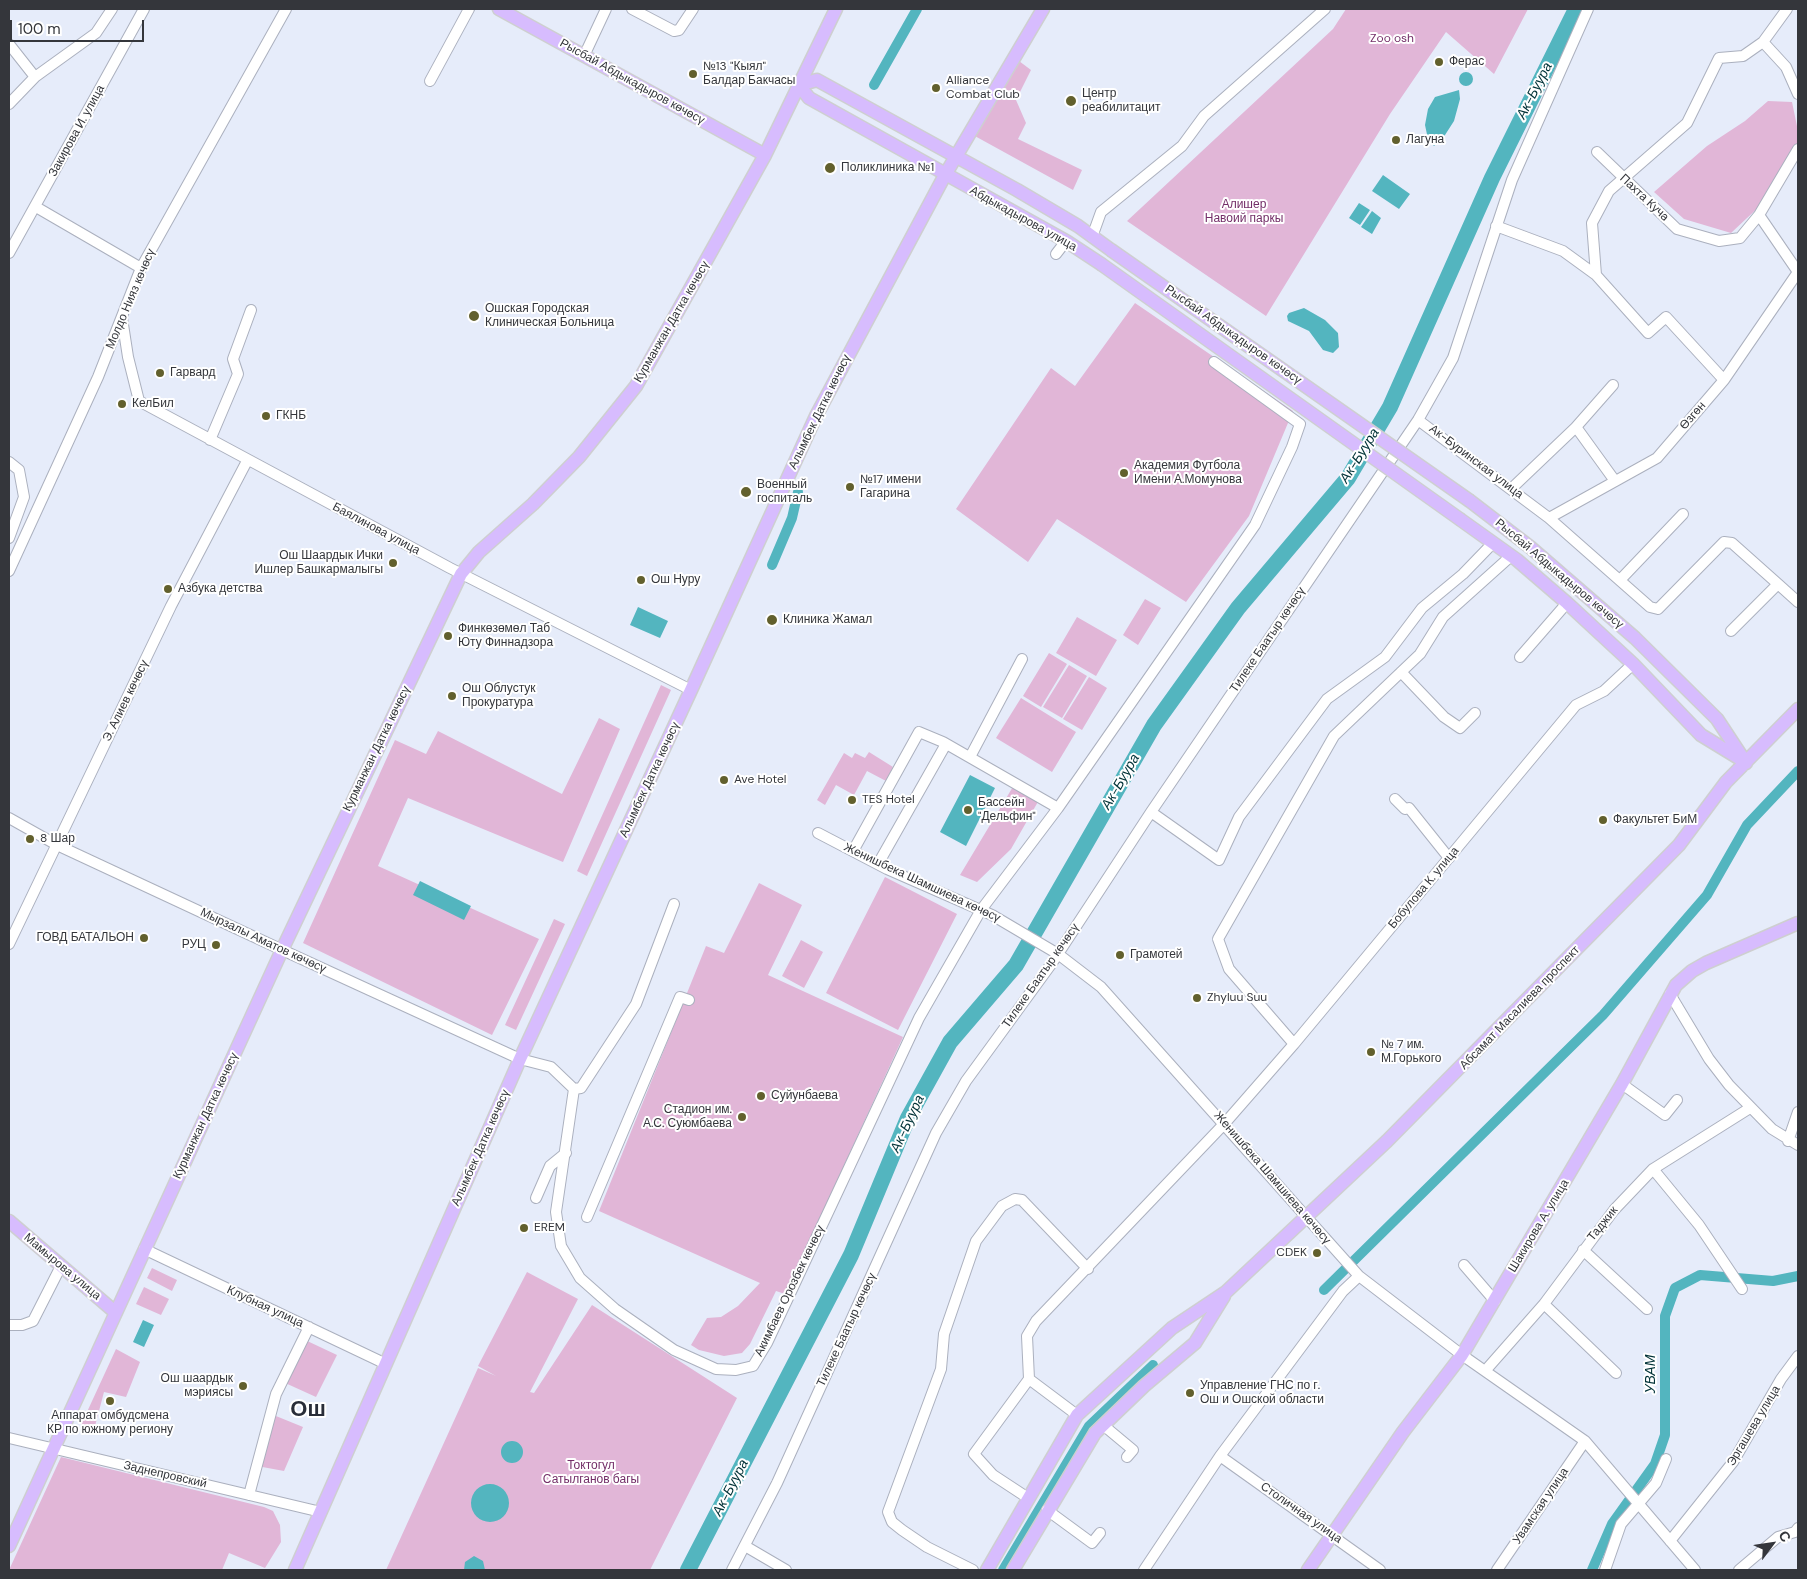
<!DOCTYPE html>
<html>
<head>
<meta charset="utf-8">
<style>
	body { margin:0 }
	#map { position:relative; width:1807px; height:1579px; overflow:hidden; background:#e6ecfa; font-family:"DM Sans",sans-serif }
	canvas { display:block }
	.frame { position:absolute; inset:0; border:10px solid #34363b; pointer-events:none }
	.north { position:absolute; left:1747px; top:1519px; width:50px; height:50px; -webkit-text-stroke:4px #fff; paint-order:stroke; rotate:59deg; font-size:14px; font-weight:700; line-height:20px; text-align:center; color:#34363b }
	.north::after { content:''; display:block; margin:auto; width:18px; height:22px; background:#34363b; clip-path:polygon(50% 0,100% 100%,50% 72%,0 100%) }
	.scale { position:absolute; left:10px; top:20px; width:134px; height:22px; box-sizing:border-box; border:2px solid #34363b; border-top:0; padding-left:6px; font-size:15px; line-height:18px; white-space:nowrap; color:#34363b; -webkit-text-stroke:4px #fff; paint-order:stroke }
</style>
</head>
<body>
<div id="map">
<canvas width="1807" height="1579"></canvas>
<div class="frame"></div>
<div class="north">С</div>
<div class="scale">100 m</div>
</div>
<script>
const ctx = document.querySelector('canvas').getContext('2d');
ctx.lineJoin = 'round';
function fill(path, color) { ctx.fillStyle = color; ctx.fill(path, 'evenodd'); }
const poly = rows => new Path2D(rows.map(r => 'M' + r).join(''));
function trace(path, color, width, dash) { ctx.strokeStyle = color; ctx.lineWidth = width; ctx.lineCap = dash ? 'butt' : 'round'; ctx.setLineDash(dash || []); ctx.stroke(path); }
function label(font, color, halo, rows, align = 'center') {
  ctx.font = font + ' "DM Sans",sans-serif'; ctx.lineWidth = 4; ctx.setLineDash([]); ctx.textBaseline = 'middle'; ctx.strokeStyle = halo; ctx.fillStyle = color; for (const [text, x, y, turn = 0] of rows) {
    ctx.save(); ctx.translate(x, y); ctx.rotate((+turn || 0) * Math.PI / 180); ctx.textAlign = isNaN(turn) ? turn : align; if (halo) ctx.strokeText(text, 0, 0); ctx.fillText(text, 0, 0); ctx.restore();
  }
}
fill(poly([
	[1346,9,1528,9,1494,74,1446,32,1390,114,1266,316,1127,221,1333,29],
	[1019,61,1031,70,1016,100,1026,123,1018,139,1082,170,1073,190,973,135],
	[1768,101,1792,102,1798,131,1798,150,1762,204,1731,233,1684,219,1654,192,1707,146,1745,121],
	[1135,303,1293,411,1249,516,1186,602,1057,519,1028,562,956,509,1051,368,1075,386],
	[1145,599,1161,608,1138,645,1123,635],
	[1077,617,1117,640,1096,676,1056,653],
	[1049,653,1067,664,1041,707,1023,696],
	[1069,665,1087,676,1062,718,1043,707],
	[1089,677,1107,688,1082,730,1063,719],
	[661,685,671,690,587,876,577,871],
	[1021,698,1076,732,1052,772,996,738],
	[599,718,620,729,563,862,408,798,378,866,539,939,492,1035,303,943,395,740,426,754,438,731,562,794],
	[869,752,893,767,886,781,867,771,854,795,836,785,825,805,817,800,844,753,852,758,855,753,865,758],
	[1014,785,1039,800,1011,849,977,882,960,875],
	[885,877,957,914,898,1030,826,993],
	[759,883,802,905,768,975,903,1037,785,1294,776,1291,750,1344,742,1353,724,1356,699,1350,691,1345,707,1318,721,1317,738,1306,760,1283,599,1211,706,946,724,953],
	[554,919,565,924,516,1030,505,1025],
	[801,940,823,952,804,988,782,976],
	[152,1268,177,1280,172,1291,147,1278],
	[527,1272,578,1299,530,1392,534,1393,592,1305,737,1398,650,1570,386,1570,478,1368,496,1376,478,1366],
	[144,1287,169,1299,161,1315,136,1304],
	[303,1339,337,1355,316,1397,283,1382],
	[116,1349,140,1362,126,1397,104,1392,94,1430,81,1425],
	[271,1414,303,1427,284,1471,257,1466],
	[61,1457,264,1507,273,1511,280,1525,281,1542,265,1568,229,1553,222,1570,9,1570]
]), '#e1b6d7');
fill(poly([
	'1459 79a7 7 0 1 1 14 0a7 7 0 1 1-14 0Z',
	[1459,90,1460,99,1454,121,1445,135,1434,146,1428,139,1425,125,1428,109,1435,97],
	[1383,175,1410,194,1399,209,1372,191],
	[1359,203,1370,210,1360,225,1349,218],
	[1372,211,1381,218,1372,234,1361,227],
	[1304,308,1325,320,1338,333,1339,347,1333,353,1323,350,1309,331,1288,321,1287,316,1289,313],
	[638,607,668,621,660,638,630,625],
	[970,775,995,788,966,846,940,832],
	[420,881,471,906,464,920,413,895],
	[143,1320,154,1325,144,1347,133,1342],
	'501 1452a11 11 0 1 1 22 0a11 11 0 1 1-22 0Z',
	'471 1503a19 19 0 1 1 38 0a19 19 0 1 1-38 0Z',
	[474,1556,483,1561,485,1570,464,1570,465,1562]
]), '#53b5bf');
trace(poly([
	[874,85,917,9],
	[772,565,792,518,798,492],
	[1324,1290,1603,1015,1707,895,1747,825,1798,771],
	[1003,1570,1089,1426,1153,1365],
	[1592,1570,1612,1524,1655,1464,1665,1435,1665,1316,1675,1288,1700,1275,1773,1281,1798,1276]
]), '#53b5bf', 10);
trace(poly([
	[688,1570,851,1255,908,1118,950,1042,1016,965,1154,725,1238,608,1348,478,1390,407,1492,178,1576,9]
]), '#53b5bf', 16);
const minor = poly([
	[632,9,674,31,679,30,693,9],
	[1763,42,1786,67,1798,94],
	[9,44,35,77],
	[584,56,606,9],
	[430,81,469,9],
	[9,104,35,77,96,33,112,9],
	[1597,152,1677,229,1719,241,1740,238,1759,215,1798,149],
	[36,207,141,268],
	[1759,215,1798,272],
	[1496,226,1563,251,1596,275],
	[1092,237,1101,212,1182,146,1204,116,1325,9],
	[9,253,144,9],
	[1056,254,1066,241],
	[122,318,128,357,139,401,450,568,691,690],
	[1724,380,1666,317,1648,333,1596,275,1592,223,1609,191,1687,123,1719,58,1743,56,1763,42,1787,9],
	[1418,420,1549,518,1650,607,1658,609,1724,542,1732,543,1778,584],
	[1576,427,1613,385],
	[210,440,238,374,233,359,251,310],
	[9,462,19,470,24,497,9,538],
	[1512,488,1576,427,1615,481],
	[1549,518,1657,458,1724,380,1798,272],
	[9,571,98,377,141,268,286,9],
	[1620,580,1683,514],
	[1731,631,1778,584,1798,602],
	[1520,657,1567,603],
	[1401,672,1444,717,1460,728,1475,713],
	[970,757,1022,659],
	[1395,799,1405,809,1409,808,1449,858],
	[1058,808,1255,525,1292,447,1300,424,1214,362],
	[1151,812,1219,860,1239,817,1327,699,1385,657,1422,608,1463,574,1493,543],
	[9,818,57,845,291,954,520,1059,551,1067,574,1089,556,1212,561,1246,580,1278,615,1309,674,1350,716,1369,736,1370,753,1366,767,1343,919,1018,981,910,1058,808,943,742,919,732,853,851],
	[818,833,887,869,992,915,1058,954,1101,987,1359,1276,1462,1355,1585,1441,1695,1570],
	[878,864,946,744],
	[9,944,171,606,247,461],
	[1670,994,1709,1059,1729,1085,1772,1129,1798,1145],
	[1294,1044,1229,969,1218,939,1334,736,1420,654,1443,617,1511,556],
	[1622,1084,1665,1115,1677,1100],
	[574,1089,581,1088,636,1004,674,904],
	[1788,1141,1798,1112],
	[1653,1169,1699,1225,1742,1289],
	[536,1198,550,1166,566,1153],
	[587,1217,680,997,689,1000],
	[144,1249,386,1364],
	[1583,1250,1647,1309],
	[1464,1265,1495,1301],
	[1544,1304,1616,1373],
	[9,1325,22,1325,33,1321,61,1266],
	[1485,1371,1544,1304,1614,1210,1653,1169,1750,1108],
	[1029,1379,1027,1336,1036,1321,1225,1123,1294,1044,1576,705,1604,691,1633,664],
	[1103,1425,1133,1450,1127,1457],
	[9,1438,321,1512],
	[1220,1456,1380,1570],
	[249,1495,276,1394,309,1327],
	[1028,1498,993,1475,974,1454,1029,1379,1077,1415],
	[1047,1510,1092,1543,1100,1533],
	[1670,1541,1733,1462,1781,1379,1798,1356],
	[745,1546,786,1570],
	[732,1570,777,1483,936,1133,966,1081,1052,963,1151,812,1418,420,1453,358,1512,180,1588,9],
	[973,1570,927,1547,902,1530,892,1522,888,1512,941,1369,944,1334,976,1241,1002,1206,1015,1199,1022,1200,1088,1269],
	[1144,1570,1220,1456,1343,1291,1359,1276],
	[1497,1570,1585,1441],
	[1605,1570,1621,1524,1656,1483,1666,1459],
	[1739,1570,1778,1537,1795,1532,1798,1528]
]);
const major = poly([
	[499,9,765,155],
	[799,85,817,80,1017,190,1078,226,1111,250],
	[799,85,809,98,1066,241,1101,264],
	[1470,501,1530,547,1635,638,1717,719,1746,763],
	[1461,520,1517,560,1567,603,1633,664,1701,735,1742,760],
	[9,1221,115,1312],
	[9,1546,282,950,461,574,479,552,533,504,579,457,636,386,765,155,836,9],
	[295,1570,520,1059,691,690,816,416,945,175,1043,9],
	[987,1570,1077,1415,1172,1328,1226,1292,1387,1141,1679,845,1726,782,1798,709],
	[1013,1570,1095,1433,1144,1386,1195,1343,1224,1296],
	[1308,1570,1403,1432,1462,1355,1622,1084,1676,985,1692,971,1706,963,1798,923]
]);
trace(minor, '#abb0be', 12);
trace(major, '#cecfd0', 15);
trace(minor, '#fff', 10);
trace(major, '#d7bcfe', 12);
const majorBridge = poly([
	[1111,250,1470,501],
	[1101,264,1461,520]
]);
trace(majorBridge, '#cecfd0', 15, []);
trace(majorBridge, '#d7bcfe', 12);
for (const [x, y, r, color] of [
	[1439,62,5,"#62602d"],
	[693,74,5,"#62602d"],
	[936,88,5,"#62602d"],
	[1071,101,6,"#62602d"],
	[1396,140,5,"#62602d"],
	[830,168,6,"#62602d"],
	[474,316,6,"#62602d"],
	[160,373,5,"#62602d"],
	[122,404,5,"#62602d"],
	[266,416,5,"#62602d"],
	[1124,473,5,"#62602d"],
	[850,487,5,"#62602d"],
	[746,492,6,"#62602d"],
	[393,563,5,"#62602d"],
	[641,580,5,"#62602d"],
	[168,589,5,"#62602d"],
	[772,620,6,"#62602d"],
	[448,636,5,"#62602d"],
	[452,696,5,"#62602d"],
	[724,780,5,"#62602d"],
	[852,800,5,"#62602d"],
	[968,810,5,"#62602d"],
	[1603,820,5,"#62602d"],
	[30,839,5,"#62602d"],
	[144,938,5,"#62602d"],
	[216,945,5,"#62602d"],
	[1120,955,5,"#62602d"],
	[1197,998,5,"#62602d"],
	[1371,1052,5,"#62602d"],
	[761,1096,5,"#62602d"],
	[742,1117,5,"#62602d"],
	[524,1228,5,"#62602d"],
	[1317,1253,5,"#62602d"],
	[243,1386,5,"#62602d"],
	[1190,1393,5,"#62602d"],
	[110,1401,5,"#62602d"]
]) { const dot = new Path2D(); dot.arc(x, y, r, 0, 2 * Math.PI); ctx.fillStyle = color; ctx.fill(dot); trace(dot, '#fff', 2); }
label('12px', '#732e68', '#fff', [
	["Zoo osh",1392,39],
	["Алишер",1244,205],
	["Навоий паркы",1244,219],
	["Токтогул",591,1466],
	["Сатылганов багы",591,1480]
]);
label('12px', '#34363b', '#fff', [
	["Ферас",1449,62],
	["№13 \"Кыял\"",703,67],
	["Балдар Бакчасы",703,81],
	["Alliance",946,81],
	["Combat Club",946,95],
	["Центр",1082,94],
	["реабилитацит",1082,108],
	["Лагуна",1406,140],
	["Поликлиника №1",841,168],
	["Ошская Городская",485,309],
	["Клиническая Больница",485,323],
	["Гарвард",170,373],
	["КелБил",132,404],
	["ГКНБ",276,416],
	["Академия Футбола",1134,466],
	["Имени А.Момунова",1134,480],
	["№17 имени",860,480],
	["Гагарина",860,494],
	["Военный",757,485],
	["госпиталь",757,499],
	["Ош Шаардык Ички",383,556,"right"],
	["Ишлер Башкармалыгы",383,570,"right"],
	["Ош Нуру",651,580],
	["Азбука детства",178,589],
	["Клиника Жамал",783,620],
	["Финкөзөмөл Таб",458,629],
	["Юту Финнадзора",458,643],
	["Ош Облустук",462,689],
	["Прокуратура",462,703],
	["Ave Hotel",734,780],
	["TES Hotel",862,800],
	["Бассейн",978,803],
	["\"Дельфин\"",978,817],
	["Факультет БиМ",1613,820],
	["8 Шар",40,839],
	["ГОВД БАТАЛЬОН",134,938,"right"],
	["РУЦ",206,945,"right"],
	["Грамотей",1130,955],
	["Zhyluu Suu",1207,998],
	["№ 7 им.",1381,1045],
	["М.Горького",1381,1059],
	["Суйунбаева",771,1096],
	["Стадион им.",732,1110,"right"],
	["А.С. Суюмбаева",732,1124,"right"],
	["EREM",534,1228],
	["CDEK",1307,1253,"right"],
	["Ош шаардык",233,1379,"right"],
	["мэриясы",233,1393,"right"],
	["Управление ГНС по г.",1200,1386],
	["Ош и Ошской области",1200,1400],
	["Аппарат омбудсмена",110,1416,"center"],
	["КР по южному региону",110,1430,"center"]
], 'left');
label('12px', '#34363b', '#fff', [
	["Рысбай Абдыкадыров көчөсү",632,82,29],
	["Закирова И. улица",77,131,-61],
	["Пахта Кучa",1644,198,43],
	["Абдыкадырова улица",1023,219,29],
	["Молдо Нияз көчөсү",131,299,-67],
	["Курманжан Датка көчөсү",672,322,-60],
	["Рысбай Абдыкадыров көчөсү",1233,335,35],
	["Алымбек Датка көчөсү",820,412,-64],
	["Өзгөн",1693,416,-49],
	["Ак-Буринская улица",1476,462,37],
	["Баялинова улица",376,529,28],
	["Рысбай Абдыкадыров көчөсү",1559,574,40],
	["Тилеке Баатыр көчөсү",1268,640,-56],
	["Э. Алиев көчөсү",126,701,-64],
	["Курманжан Датка көчөсү",377,749,-64],
	["Алымбек Датка көчөсү",650,780,-65],
	["Женишбека Шамшиева көчөсү",922,883,25],
	["Бобулова К. улица",1424,888,-50],
	["Мырзалы Аматов көчөсү",263,941,25],
	["Тилеке Баатыр көчөсү",1041,976,-55],
	["Абсамат Масалиева проспект",1520,1008,-46],
	["Курманжан Датка көчөсү",206,1116,-65],
	["Алымбек Датка көчөсү",481,1148,-66],
	["Женишбека Шамшиева көчөсү",1272,1178,49],
	["Таджик",1603,1224,-51],
	["Шакирова А. улица",1539,1226,-59],
	["Мамырова улица",62,1267,40],
	["Акимбаев Орозбек көчөсү",790,1291,-64],
	["Клубная улица",265,1307,25],
	["Тилеке Баатыр көчөсү",847,1330,-65],
	["Эргашева улица",1754,1426,-59],
	["Заднепровский",165,1475,13],
	["Увамская улица",1541,1506,-56],
	["Столичная улица",1301,1513,35]
]);
label('italic 14px', '#013237', '#fff', [
	["Ак-Буура",1535,91,-63],
	["Ак-Буура",1360,456,-58],
	["Ак-Буура",1121,782,-60],
	["Ак-Буура",908,1124,-65],
	["УВАМ",1651,1374,-90],
	["Ак-Буура",731,1488,-63]
]);
label('bold 22px', '#292d38', '#fff', [
	["Ош",308,1410]
]);
</script>
</body>
</html>
